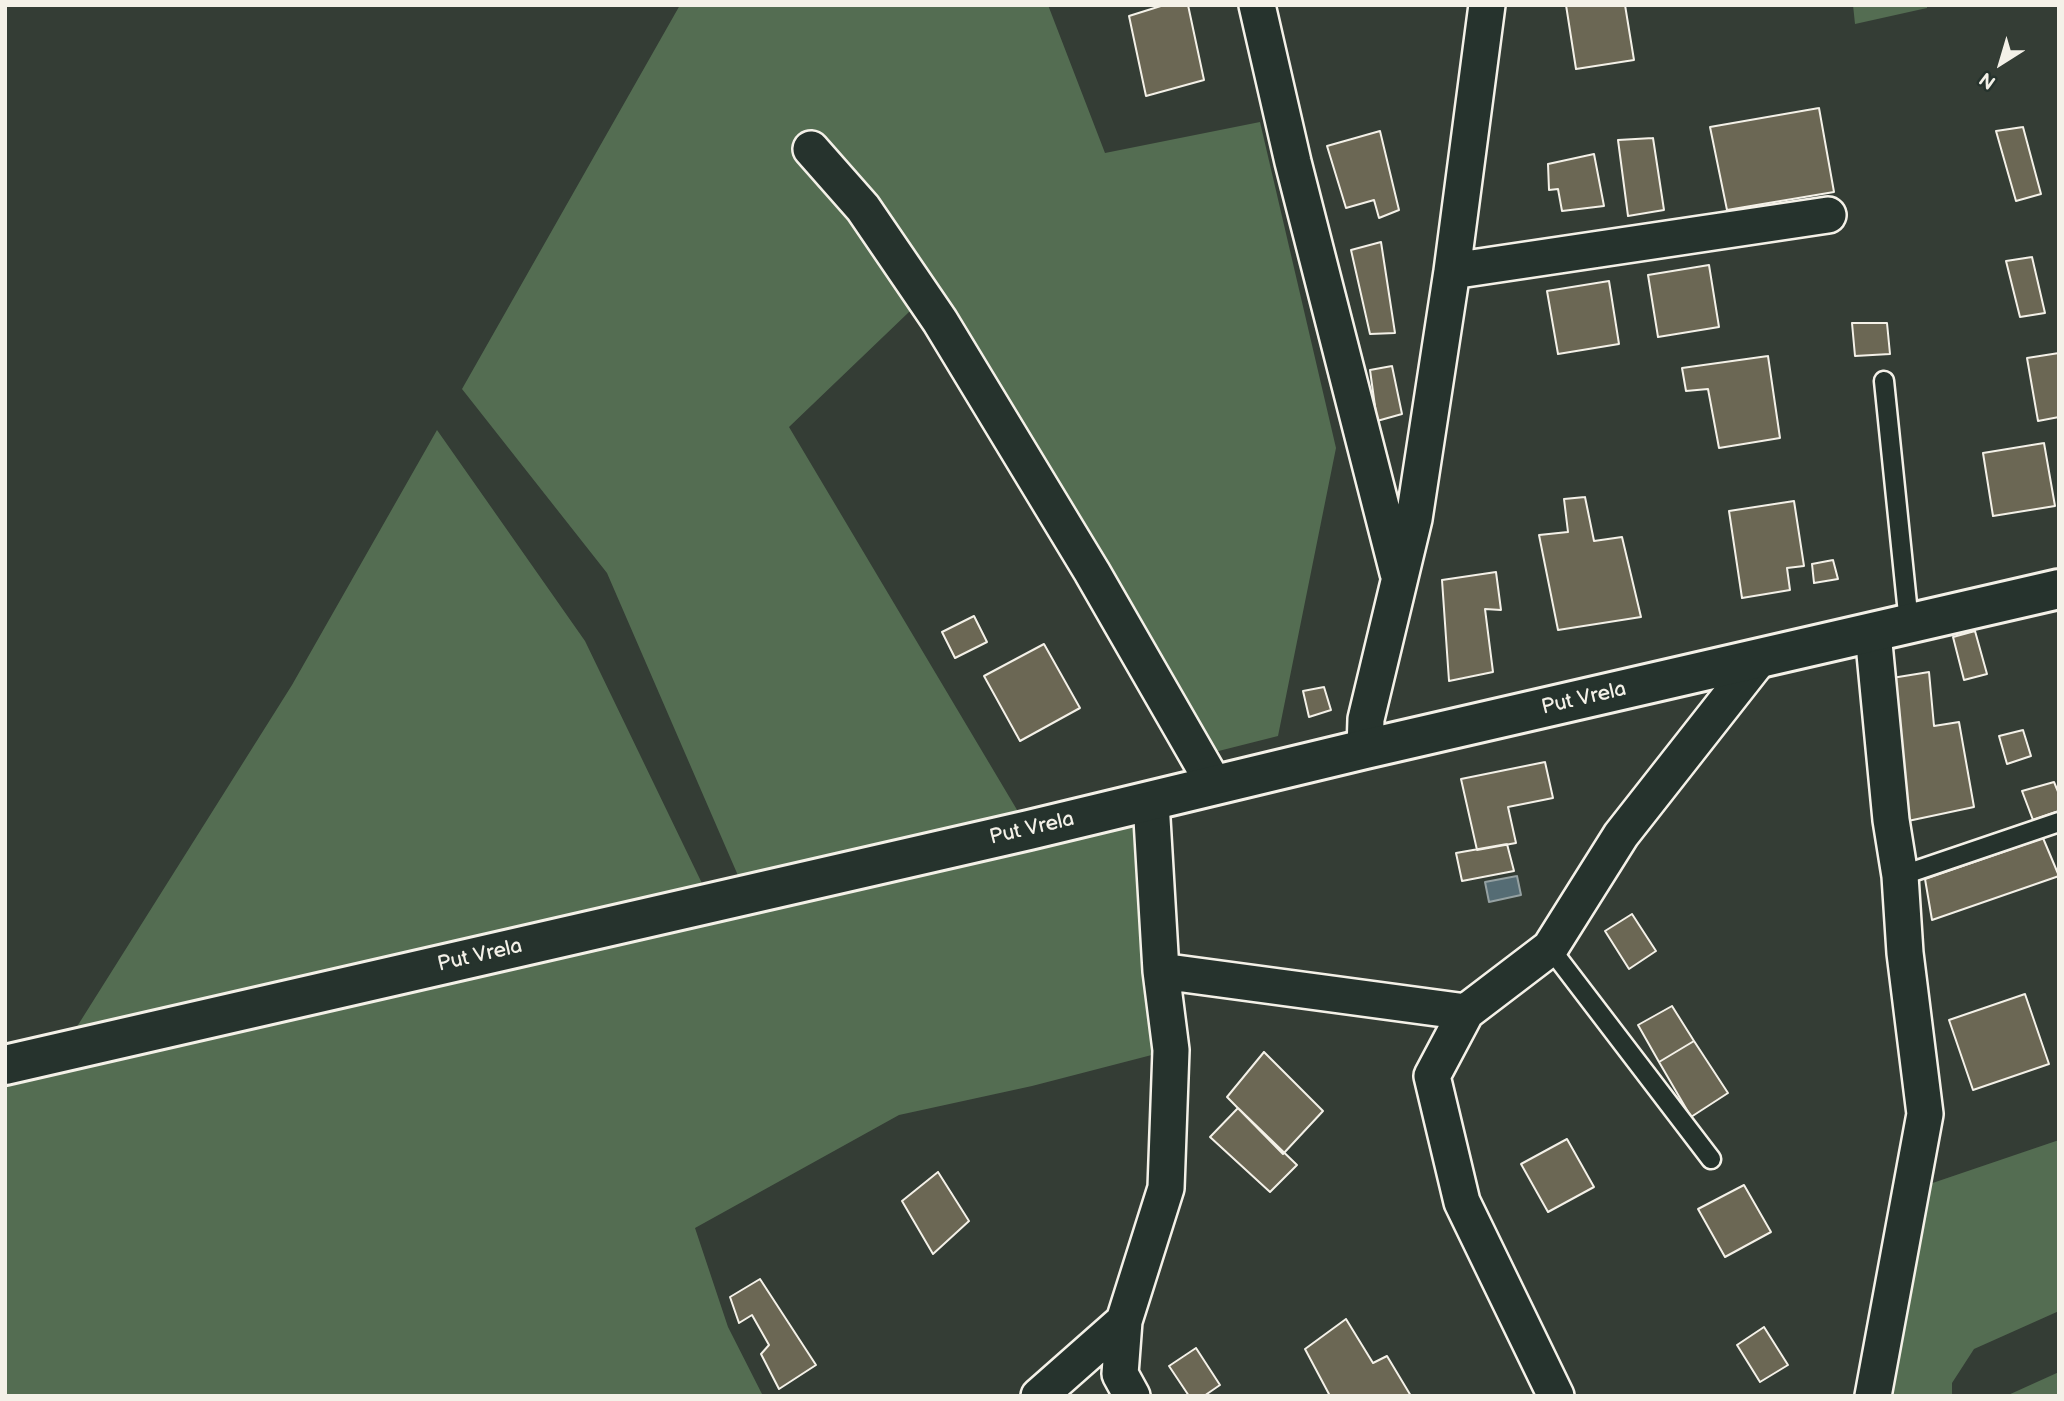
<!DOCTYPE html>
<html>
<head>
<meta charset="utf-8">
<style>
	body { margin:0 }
	#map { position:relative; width:2064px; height:1401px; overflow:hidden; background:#343d35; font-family:"Balsamiq Sans",sans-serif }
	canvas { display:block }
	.frame { position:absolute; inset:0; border:7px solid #f4f1e8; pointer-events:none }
	.north { position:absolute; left:1966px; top:28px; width:70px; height:70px; -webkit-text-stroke:5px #26332d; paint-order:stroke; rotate:217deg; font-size:19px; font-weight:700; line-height:28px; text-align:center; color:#f4f1e8 }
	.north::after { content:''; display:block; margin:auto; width:24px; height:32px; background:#f4f1e8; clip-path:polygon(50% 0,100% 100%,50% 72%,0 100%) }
</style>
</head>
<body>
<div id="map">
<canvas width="2064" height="1401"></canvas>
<div class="frame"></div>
<div class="north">N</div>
</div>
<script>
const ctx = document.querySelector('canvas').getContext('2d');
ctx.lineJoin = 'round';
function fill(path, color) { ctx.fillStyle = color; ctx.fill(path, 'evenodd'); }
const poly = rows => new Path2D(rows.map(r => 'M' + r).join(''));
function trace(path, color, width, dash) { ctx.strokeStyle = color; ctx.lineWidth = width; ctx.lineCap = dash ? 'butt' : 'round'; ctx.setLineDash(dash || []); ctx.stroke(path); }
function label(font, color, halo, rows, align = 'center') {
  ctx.font = font + ' "Balsamiq Sans",sans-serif'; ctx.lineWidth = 5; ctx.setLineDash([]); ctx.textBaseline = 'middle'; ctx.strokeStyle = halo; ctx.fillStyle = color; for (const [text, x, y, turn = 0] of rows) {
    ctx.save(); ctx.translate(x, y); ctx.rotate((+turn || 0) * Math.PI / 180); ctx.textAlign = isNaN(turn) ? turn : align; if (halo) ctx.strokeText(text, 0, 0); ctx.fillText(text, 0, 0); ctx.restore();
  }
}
fill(poly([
	[680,5,1048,5,1105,153,1260,122,1336,448,1278,736,1179,761,932,290,789,427,1029,830,1151,802,1171,1050,1032,1086,899,1115,695,1228,728,1327,763,1396,5,1396,5,1065,61,1052,292,685,437,430,585,641,711,902,746,894,607,573,462,389],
	[1853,5,1927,5,1927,8,1855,24],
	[2059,1140,2059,1311,1974,1349,1952,1383,1952,1396,1888,1396,1890,1368,1916,1271,1901,1249,1912,1190],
	[2059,1372,2059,1396,2006,1396]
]), '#546d52');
const water = poly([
	[1517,876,1521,895,1489,902,1485,882,1517,876]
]);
fill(water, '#556c74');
trace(water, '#95a1a2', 2);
const building = poly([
	[1164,5,1188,5,1204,80,1146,96,1129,16,1164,5],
	[1566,5,1625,5,1634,60,1576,69,1566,5],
	[1819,108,1834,192,1727,210,1710,127,1819,108],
	[2023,127,2041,194,2016,201,1996,131,2023,127],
	[1380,131,1399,210,1379,218,1374,200,1346,208,1327,146,1380,131],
	[1653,138,1664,210,1628,216,1618,140,1653,138],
	[1594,154,1604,206,1562,211,1558,189,1549,190,1548,164,1594,154],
	[1381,242,1395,333,1370,334,1351,250,1381,242],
	[2032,257,2045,313,2020,317,2006,261,2032,257],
	[1709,265,1719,327,1658,337,1648,275,1709,265],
	[1609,281,1619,344,1558,354,1547,291,1609,281],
	[1852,323,1887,323,1890,354,1855,356,1852,323],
	[2059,353,2059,417,2038,421,2027,358,2059,353],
	[1768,356,1780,438,1719,448,1708,389,1686,391,1682,368,1768,356],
	[1392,366,1402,414,1377,421,1370,370,1392,366],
	[2044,443,2055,506,1993,516,1983,453,2044,443],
	[1585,497,1594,541,1622,537,1641,617,1558,630,1539,535,1568,532,1564,499,1585,497],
	[1794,501,1804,566,1787,568,1790,590,1742,598,1729,511,1794,501],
	[1833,560,1838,579,1814,583,1812,564,1833,560],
	[1496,572,1501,610,1485,609,1493,672,1449,681,1442,580,1496,572],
	[974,616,987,642,955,658,942,632,974,616],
	[1975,631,1987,674,1964,680,1953,637,1975,631],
	[1044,644,1080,708,1020,741,984,676,1044,644],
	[1929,672,1934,726,1959,722,1974,807,1908,821,1892,678,1929,672],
	[1324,687,1331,710,1309,717,1303,691,1324,687],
	[2023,730,2031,756,2007,764,1999,736,2023,730],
	[1545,762,1553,798,1508,807,1516,843,1477,850,1461,779,1545,762],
	[2054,782,2059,794,2059,811,2033,820,2022,791,2054,782],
	[2043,838,2059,876,1932,920,1925,879,2043,838],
	[1507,844,1514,871,1462,881,1456,853,1507,844],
	[1632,914,1656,951,1629,969,1605,931,1632,914],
	[2025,994,2049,1064,1973,1090,1949,1020,2025,994],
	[1672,1006,1694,1041,1659,1062,1638,1025,1672,1006],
	[1694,1041,1728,1093,1691,1117,1659,1062,1694,1041],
	[1264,1052,1323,1111,1283,1154,1227,1097,1264,1052],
	[1238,1108,1297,1165,1270,1192,1210,1137,1238,1108],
	[1567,1139,1594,1187,1548,1212,1521,1164,1567,1139],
	[938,1172,969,1221,933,1254,902,1201,938,1172],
	[1744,1185,1771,1232,1725,1257,1698,1209,1744,1185],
	[760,1279,816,1365,779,1389,761,1354,769,1345,752,1315,739,1323,730,1297,760,1279],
	[1346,1319,1373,1363,1387,1356,1411,1396,1330,1396,1305,1349,1346,1319],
	[1764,1327,1788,1365,1760,1382,1737,1345,1764,1327],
	[1196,1348,1220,1385,1204,1396,1189,1396,1169,1366,1196,1348]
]);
fill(building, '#6b6754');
trace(building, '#f4f1e8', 2);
const lane = poly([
	[1884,381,1909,623],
	[1900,876,2059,822],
	[1550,948,1711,1159]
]);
const street = poly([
	[1257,5,1293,162,1398,573],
	[811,149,863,208,940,321,1092,572,1215,786],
	[1452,271,1828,215],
	[1873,633,1891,820,1900,876,1905,953,1925,1114,1873,1396],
	[1365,749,1366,719,1414,519,1452,271,1487,5],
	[1161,971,1466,1012,1550,948,1621,835,1760,658],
	[1466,1012,1432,1076,1462,1202,1556,1396],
	[1039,1396,1124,1321],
	[1132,1396,1120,1374,1124,1321,1166,1188,1171,1050,1161,971,1151,802]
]);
const secondary = poly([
	[5,1065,1029,830,1365,749,2059,589]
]);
trace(lane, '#f4f1e8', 23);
trace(street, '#f4f1e8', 40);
trace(secondary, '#f4f1e8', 44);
trace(lane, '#26332d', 18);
trace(street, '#26332d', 35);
trace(secondary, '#26332d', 38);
label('21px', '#f4f1e8', '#26332d', [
	["Put Vrela",1584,699,-13],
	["Put Vrela",1032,829,-13],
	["Put Vrela",480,956,-13]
]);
</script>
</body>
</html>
